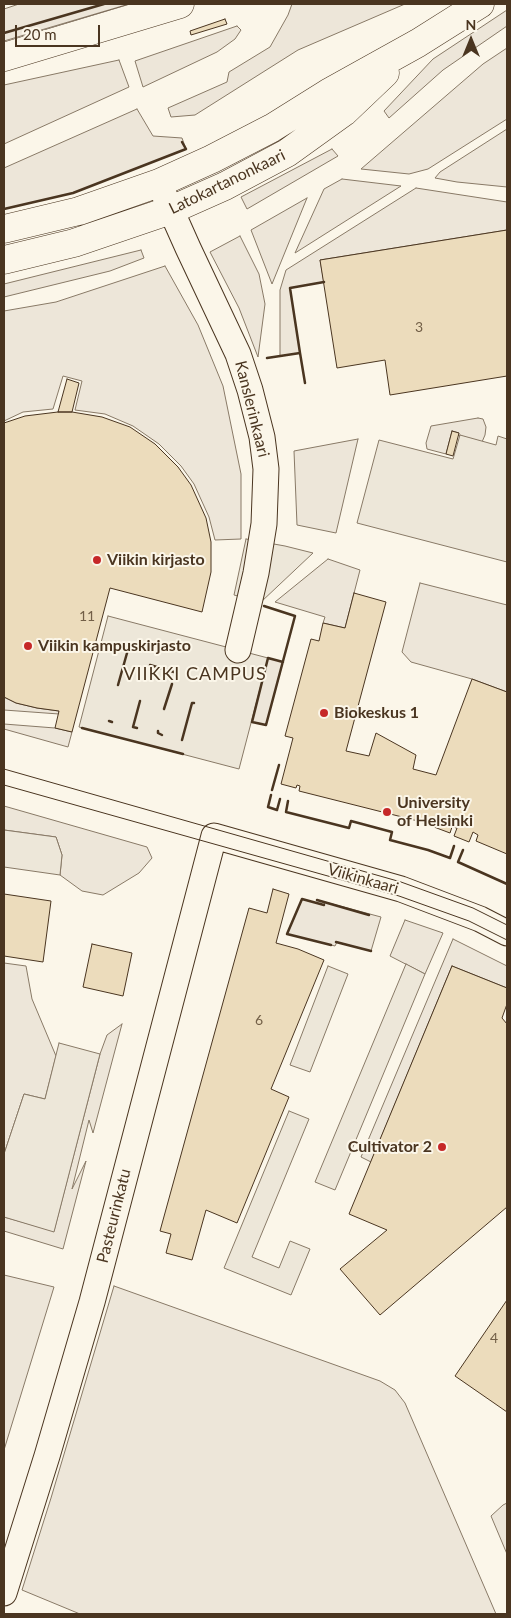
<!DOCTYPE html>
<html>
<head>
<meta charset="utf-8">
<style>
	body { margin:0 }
	#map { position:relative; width:511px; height:1618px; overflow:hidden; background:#fbf6e9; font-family:Lato,sans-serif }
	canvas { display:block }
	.frame { position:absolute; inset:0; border:5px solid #4a3520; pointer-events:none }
	.north { position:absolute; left:446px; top:15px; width:50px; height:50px; -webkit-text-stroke:4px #fbf6e9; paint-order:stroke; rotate:0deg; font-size:14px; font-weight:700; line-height:20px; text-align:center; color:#4a3520 }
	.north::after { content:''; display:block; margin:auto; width:18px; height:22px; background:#4a3520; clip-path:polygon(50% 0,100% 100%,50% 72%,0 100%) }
	.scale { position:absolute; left:15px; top:25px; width:85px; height:22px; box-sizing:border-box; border:2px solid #4a3520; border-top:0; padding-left:6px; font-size:15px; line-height:18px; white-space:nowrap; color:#4a3520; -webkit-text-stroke:4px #fbf6e9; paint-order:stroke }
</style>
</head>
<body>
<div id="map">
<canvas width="511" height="1618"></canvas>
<div class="frame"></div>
<div class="north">N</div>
<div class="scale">20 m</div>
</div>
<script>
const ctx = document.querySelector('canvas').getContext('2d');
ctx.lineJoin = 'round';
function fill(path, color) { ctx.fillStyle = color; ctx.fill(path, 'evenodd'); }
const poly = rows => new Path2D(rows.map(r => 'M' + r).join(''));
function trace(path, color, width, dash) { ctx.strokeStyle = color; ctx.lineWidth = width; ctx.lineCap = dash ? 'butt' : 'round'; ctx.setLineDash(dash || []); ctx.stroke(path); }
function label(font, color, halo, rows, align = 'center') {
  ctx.font = font + ' Lato,sans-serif'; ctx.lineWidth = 4; ctx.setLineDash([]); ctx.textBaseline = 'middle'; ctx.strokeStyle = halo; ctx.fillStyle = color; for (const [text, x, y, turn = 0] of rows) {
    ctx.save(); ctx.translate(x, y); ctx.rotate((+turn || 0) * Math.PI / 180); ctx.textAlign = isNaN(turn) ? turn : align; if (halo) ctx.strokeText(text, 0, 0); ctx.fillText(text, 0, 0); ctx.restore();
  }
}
const green = poly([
	[19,4,129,4,4,41,4,9,19,4],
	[292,4,405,4,298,50,195,115,171,117,168,108,227,82,229,72,270,47,288,15,292,4],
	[507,10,507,26,443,70,389,118,384,111,433,59,507,10],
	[237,26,241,30,235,39,217,52,143,87,135,61,237,26],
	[507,48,507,119,428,169,409,174,361,169,483,64,507,48],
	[119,60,129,87,4,144,4,85,119,60],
	[137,109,153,136,182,138,186,149,73,193,4,209,4,168,137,109],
	[507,129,507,187,457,182,435,178,440,172,507,129],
	[332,149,338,156,247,209,241,197,332,149],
	[342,179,401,186,295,253,324,189,342,179],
	[416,188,507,202,507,230,320,260,324,282,290,288,300,353,280,356,280,290,286,270,416,188],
	[307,198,272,284,251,230,307,198],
	[240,236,259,274,265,304,258,357,239,308,210,252,240,236],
	[141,250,144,258,110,271,4,297,4,284,141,250],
	[165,266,198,325,223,386,241,474,241,539,215,540,209,517,194,484,181,466,159,444,133,426,105,414,75,410,82,381,63,376,53,409,23,412,4,421,4,311,56,302,165,266],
	[478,418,483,419,486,427,485,435,482,442,458,435,459,433,452,431,446,454,427,449,426,443,431,426,478,418],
	[358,439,336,533,297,525,294,451,358,439],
	[328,559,360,570,345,628,323,623,325,617,275,602,328,559],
	[420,583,507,605,507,692,472,679,411,662,402,652,420,583],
	[268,658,283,662,266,725,252,722,268,658],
	[4,697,16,703,37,708,59,711,59,714,4,710,4,697],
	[4,724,55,728,72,732,68,747,4,729,4,724],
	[4,806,147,847,152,858,139,873,103,895,82,891,60,875,62,855,56,837,4,830,4,806],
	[302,899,324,905,325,902,381,917,371,951,337,942,335,946,287,934,302,899],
	[405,920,443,933,425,974,390,956,405,920],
	[453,939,507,966,507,988,452,966,371,1162,361,1157,453,939],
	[4,963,26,966,32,999,56,1056,45,1099,24,1094,4,1154,4,963],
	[122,1024,93,1133,89,1120,72,1189,86,1161,63,1249,4,1231,4,1217,54,1231,100,1054,107,1035,122,1024],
	[4,1275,54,1287,4,1450,4,1275],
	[114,1286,380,1381,395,1390,405,1403,496,1614,80,1614,22,1590,51,1498,114,1286],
	[507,1503,507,1554,491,1516,503,1505,507,1503]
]);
fill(green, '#ede6d9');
trace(green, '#887966', 1);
const parking = poly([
	[460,435,496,445,498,436,507,439,507,562,357,523,379,440,453,459,460,435],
	[246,539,285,546,313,553,261,602,234,595,246,539],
	[108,616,268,658,239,769,79,727,108,616],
	[4,830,56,837,62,855,60,875,4,867,4,830],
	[406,964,425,974,335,1190,315,1182,406,964],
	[328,966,348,974,310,1072,290,1065,328,966],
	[59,1043,100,1054,54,1232,4,1217,4,1154,24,1094,45,1099,59,1043],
	[289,1111,309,1119,252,1257,279,1268,290,1241,310,1249,291,1295,224,1268,289,1111]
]);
fill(parking, '#ede7d9');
trace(parking, '#887966', 1);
const building = poly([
	[225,19,227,24,191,35,190,31,225,19],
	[507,230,507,376,390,395,385,360,337,368,320,260,507,230],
	[67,379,79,383,72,412,58,412,67,379],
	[58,412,72,412,102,417,130,427,155,444,178,467,191,485,206,518,211,542,211,572,202,612,110,588,72,732,55,728,59,711,37,708,16,703,4,697,4,423,25,416,58,412],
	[452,431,459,433,453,456,446,454,452,431],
	[354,593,386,602,346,751,369,756,376,733,416,755,413,769,436,775,472,679,507,692,507,854,476,841,478,835,473,832,469,842,454,836,457,828,452,827,450,833,418,821,299,791,300,786,297,785,296,788,281,784,293,738,285,736,311,639,319,641,323,623,345,628,354,593],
	[273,889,289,894,276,943,298,949,324,960,271,1089,289,1097,237,1223,206,1210,192,1260,166,1253,171,1234,160,1231,249,908,267,913,273,889],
	[4,894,51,901,43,962,4,956,4,894],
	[92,944,132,953,123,996,83,987,92,944],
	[452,966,507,988,507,1004,502,1018,507,1024,507,1207,380,1315,340,1269,387,1230,349,1214,452,966],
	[507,1300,507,1412,455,1376,507,1300]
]);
fill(building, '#ecdcbc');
trace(building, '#4a3520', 1);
const street = poly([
	[159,183,188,248,238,354,250,390,262,437,266,469,264,524,256,573,238,650],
	[4,1593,47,1456,92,1302,214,836,401,889,480,919,507,933]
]);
const secondary = poly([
	[4,229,79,211,159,183,212,159,272,128,328,93,418,43,480,4],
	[4,260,74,243,171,210,225,186,287,153,344,112,385,73]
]);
const highway = poly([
	[4,57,180,4]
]);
trace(street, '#4a3520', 27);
trace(secondary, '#4a3520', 29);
trace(highway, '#4a3520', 29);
trace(street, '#fbf6e9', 25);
trace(secondary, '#fbf6e9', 28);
trace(highway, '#fbf6e9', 28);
trace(poly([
	[4,769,401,882,473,908,507,925],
	[4,785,399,896,469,921,507,940]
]), '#4a3520', 1);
trace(poly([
	[4,33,104,4],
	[4,209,73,193,186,149,182,142],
	[300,353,305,383],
	[267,358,300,353,290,288,324,282],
	[264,606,295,616,266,725,252,722,268,658,283,662],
	[150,665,174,672],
	[118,685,129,646],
	[164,709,172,684],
	[109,721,112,722],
	[82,728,183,754],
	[137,728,133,727,140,701],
	[158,731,158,733,162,735],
	[182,740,192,703,194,703],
	[272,790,279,765],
	[271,795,268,807,277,810,280,799],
	[288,801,286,812,349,828,351,821,392,832,390,840,428,850,450,858,454,846],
	[463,850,458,862,507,884],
	[317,900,369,915],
	[324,905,302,899,287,934,331,945],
	[336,942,371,951]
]), '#4a3520', 2.5);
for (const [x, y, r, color] of [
	[97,560,5,"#c62828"],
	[28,646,5,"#c62828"],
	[324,713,5,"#c62828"],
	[387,812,5,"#c62828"],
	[442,1147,5,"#c62828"]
]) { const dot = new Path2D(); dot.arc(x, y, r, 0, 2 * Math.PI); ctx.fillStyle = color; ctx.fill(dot); trace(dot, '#fbf6e9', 2); }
label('14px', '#725f47', null, [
	["3",419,327],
	["11",87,616],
	["6",259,1020],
	["4",494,1338]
]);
label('16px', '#4a3520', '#fbf6e9', [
	["Latokartanonkaari",227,182,-26],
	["Kanslerinkaari",252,409,76],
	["Viikinkaari",363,879,16],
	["Pasteurinkatu",114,1216,-76]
]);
label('bold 16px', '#4a3520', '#fbf6e9', [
	["Viikin kirjasto",107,560],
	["Viikin kampuskirjasto",38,646],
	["Biokeskus 1",334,713],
	["University",397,803],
	["of Helsinki",397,821],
	["Cultivator 2",432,1147,"right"]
], 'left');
ctx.letterSpacing = '1px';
label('18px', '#4a3520', '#fbf6e9', [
	["VIIKKI CAMPUS",195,674]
]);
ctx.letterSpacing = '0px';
</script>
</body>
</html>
